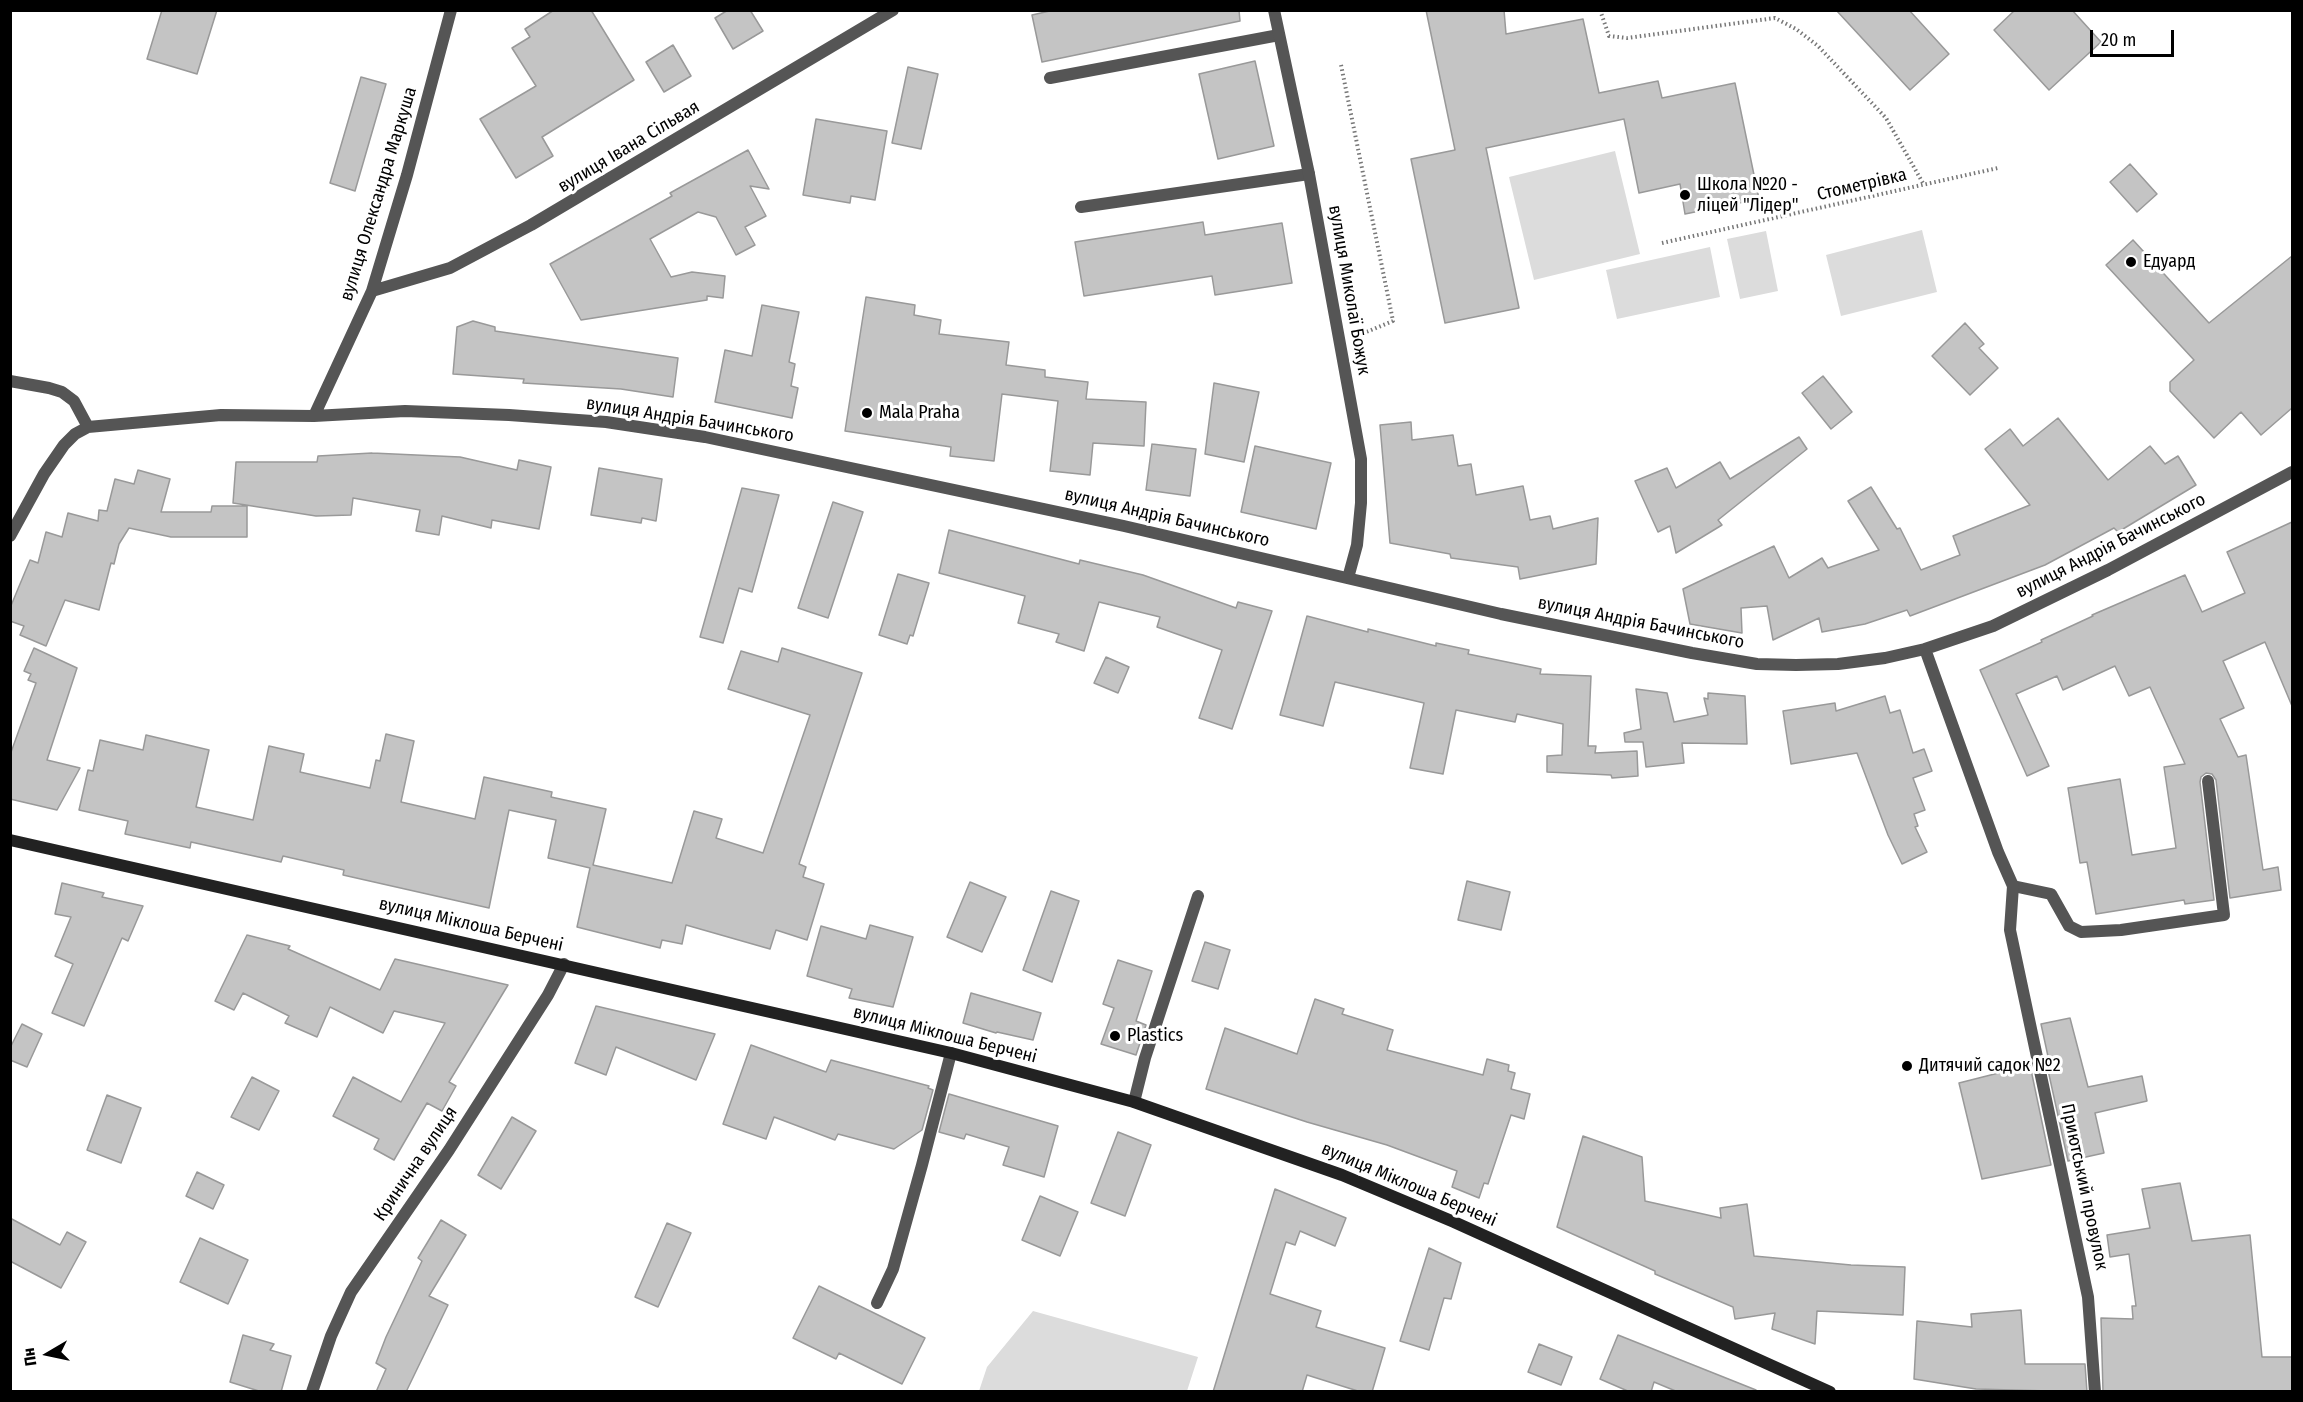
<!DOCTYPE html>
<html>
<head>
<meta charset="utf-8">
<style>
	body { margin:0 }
	#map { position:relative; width:2303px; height:1402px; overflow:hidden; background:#fff; font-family:"Fira Sans Condensed",sans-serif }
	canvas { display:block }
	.frame { position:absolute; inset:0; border:12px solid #000; pointer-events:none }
	.north { position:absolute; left:18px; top:1324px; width:60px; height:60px; -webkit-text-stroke:4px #fff; paint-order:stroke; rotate:261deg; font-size:16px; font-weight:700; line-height:24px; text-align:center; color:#000 }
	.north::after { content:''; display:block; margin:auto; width:21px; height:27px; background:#000; clip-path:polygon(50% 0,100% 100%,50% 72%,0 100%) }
	.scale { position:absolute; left:2090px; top:30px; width:84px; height:27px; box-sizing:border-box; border:3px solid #000; border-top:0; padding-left:8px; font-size:18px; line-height:21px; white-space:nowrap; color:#000; -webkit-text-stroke:4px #fff; paint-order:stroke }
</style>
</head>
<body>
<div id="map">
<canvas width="2303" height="1402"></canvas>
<div class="frame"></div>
<div class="north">Пн</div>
<div class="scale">20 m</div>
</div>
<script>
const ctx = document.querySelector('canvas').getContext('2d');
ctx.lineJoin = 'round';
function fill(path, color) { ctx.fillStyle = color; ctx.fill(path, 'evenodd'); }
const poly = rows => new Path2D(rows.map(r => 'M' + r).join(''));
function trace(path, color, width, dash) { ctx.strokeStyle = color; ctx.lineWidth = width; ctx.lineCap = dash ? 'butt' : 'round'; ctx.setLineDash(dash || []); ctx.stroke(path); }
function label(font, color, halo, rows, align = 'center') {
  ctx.font = font + ' "Fira Sans Condensed",sans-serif'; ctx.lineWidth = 6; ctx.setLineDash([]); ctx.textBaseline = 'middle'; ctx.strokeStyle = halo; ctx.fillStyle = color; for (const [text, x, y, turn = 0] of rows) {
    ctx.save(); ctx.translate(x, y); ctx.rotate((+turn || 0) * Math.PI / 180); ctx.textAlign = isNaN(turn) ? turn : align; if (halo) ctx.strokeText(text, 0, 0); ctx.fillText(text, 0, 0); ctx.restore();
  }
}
fill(poly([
	[1615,151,1640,254,1534,280,1509,177],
	[1922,230,1937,292,1841,316,1826,255],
	[1766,231,1778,291,1740,299,1727,239],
	[1710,247,1720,297,1617,319,1606,270],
	[1033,1311,1198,1357,1187,1391,979,1391,987,1367]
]), '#dcdcdc');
const building = poly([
	[162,10,217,10,197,74,147,59,162,10],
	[554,10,591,10,634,80,542,137,553,156,516,178,480,119,536,86,512,48,530,37,525,29,554,10],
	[728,10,750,10,763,31,733,49,715,18,728,10],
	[1054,10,1239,10,1240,21,1042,62,1032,15,1054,10],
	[1426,10,1504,10,1506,34,1583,19,1599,93,1658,81,1662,98,1735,83,1759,199,1685,214,1680,184,1639,193,1624,119,1486,148,1519,308,1445,323,1411,159,1455,150,1426,10],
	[1836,10,1909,10,1949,54,1910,90,1836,10],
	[2015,10,2072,10,2101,42,2049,90,1994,30,2015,10],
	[673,45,691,76,664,92,646,62,673,45],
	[1255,61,1274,146,1218,159,1199,74,1255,61],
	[908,67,938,74,921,149,892,143,908,67],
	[361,77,386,84,355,191,330,183,361,77],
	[816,119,887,131,875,200,851,196,850,203,803,195,816,119],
	[748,150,769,189,750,186,766,216,745,227,755,245,736,255,716,217,698,212,650,239,671,277,692,272,725,276,723,298,707,296,707,300,581,320,550,264,672,196,670,193,748,150],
	[2130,164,2157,194,2137,212,2110,182,2130,164],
	[1203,222,1205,235,1282,223,1292,283,1215,295,1212,276,1084,296,1075,242,1203,222],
	[2133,240,2209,323,2292,256,2292,408,2261,435,2241,412,2214,438,2170,391,2170,382,2194,360,2106,265,2133,240],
	[866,297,915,305,914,315,941,320,939,334,1009,342,1006,365,1045,370,1045,377,1088,382,1086,399,1146,402,1144,446,1093,443,1090,475,1050,471,1058,401,1002,394,994,461,950,456,951,447,845,431,866,297],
	[762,305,799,312,789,362,795,364,791,386,798,388,792,418,715,402,725,350,752,356,762,305],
	[473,321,495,327,495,331,678,358,673,397,621,389,523,383,524,379,453,374,457,327,473,321],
	[1965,323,1984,344,1979,348,1998,368,1970,395,1932,356,1965,323],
	[1823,376,1852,412,1831,429,1802,393,1823,376],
	[1214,383,1259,392,1244,462,1205,454,1214,383],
	[2058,418,2108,480,2150,446,2165,464,2178,456,2196,485,2118,532,2114,528,2045,565,1910,616,1907,610,1865,624,1822,632,1819,618,1773,640,1767,606,1741,608,1742,633,1690,624,1683,589,1774,546,1789,578,1822,558,1828,568,1879,550,1848,501,1871,487,1897,529,1900,528,1921,570,1960,555,1953,536,2030,505,1985,449,2010,429,2023,446,2058,418],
	[1411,422,1412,440,1453,435,1458,466,1471,464,1476,495,1523,486,1530,520,1550,516,1553,529,1598,518,1596,564,1520,579,1518,567,1451,558,1450,554,1390,543,1380,425,1411,422],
	[1799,437,1807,449,1718,520,1722,525,1676,553,1670,526,1658,532,1635,481,1667,468,1676,488,1720,462,1730,479,1799,437],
	[1152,444,1196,449,1190,496,1146,490,1152,444],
	[1255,446,1331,463,1316,529,1241,512,1255,446],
	[372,453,460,457,517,470,519,460,551,467,539,529,492,520,491,528,442,516,439,535,416,531,420,510,353,498,351,515,316,516,233,503,236,462,317,462,318,456,372,453],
	[599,468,662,479,656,521,642,518,641,523,591,515,599,468],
	[138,470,170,479,161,512,211,512,212,506,247,506,247,537,171,537,129,528,119,544,114,564,111,563,99,610,65,600,46,646,20,635,24,626,10,621,10,608,30,560,38,563,46,532,62,537,68,513,98,521,99,510,107,511,115,479,134,484,138,470],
	[742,488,779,495,752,592,739,588,723,643,700,637,742,488],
	[833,502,863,512,828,618,798,608,833,502],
	[2292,522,2292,706,2265,642,2223,661,2244,708,2220,719,2238,757,2246,755,2263,870,2278,867,2281,890,2230,898,2216,780,2212,774,2206,773,2201,777,2200,782,2214,900,2185,904,2184,900,2096,914,2087,862,2080,863,2068,788,2120,779,2132,855,2176,848,2164,767,2185,764,2150,687,2129,696,2115,666,2063,690,2057,676,2016,694,2049,766,2027,776,1980,670,2042,642,2041,640,2093,616,2092,615,2185,575,2202,612,2245,593,2227,552,2292,522],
	[949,530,1079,564,1080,560,1143,575,1236,608,1238,602,1272,611,1232,729,1199,718,1222,650,1157,627,1160,617,1099,602,1084,651,1056,642,1059,634,1018,623,1025,596,939,573,949,530],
	[898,574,929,583,913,636,910,635,907,644,879,635,898,574],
	[1307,616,1368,632,1368,629,1436,646,1436,643,1469,650,1468,654,1541,669,1540,674,1591,676,1588,746,1596,746,1595,753,1637,751,1638,776,1612,778,1611,775,1547,772,1547,756,1562,755,1563,724,1517,714,1515,722,1456,710,1443,774,1410,768,1424,703,1335,682,1323,726,1280,715,1307,616],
	[34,648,77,668,47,760,80,768,57,810,10,799,10,755,36,683,28,680,31,674,24,671,34,648],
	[782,648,862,673,799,864,806,867,803,877,824,884,807,940,776,930,770,949,686,925,682,944,662,940,660,948,577,927,590,868,548,858,556,820,509,810,489,908,343,875,344,870,283,856,281,862,191,842,190,848,125,834,128,821,79,810,88,770,93,771,100,740,143,750,146,735,209,750,196,807,253,820,269,746,304,754,300,772,370,788,376,760,380,761,386,734,414,741,401,802,475,819,484,777,552,792,551,797,606,809,593,865,672,883,694,811,722,819,716,838,763,853,810,715,728,689,741,651,778,662,782,648],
	[1106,657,1129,667,1118,693,1094,683,1106,657],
	[1636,689,1667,693,1674,722,1708,715,1704,698,1708,699,1708,693,1745,696,1747,744,1682,743,1684,763,1646,767,1643,742,1625,742,1624,733,1641,729,1636,689],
	[1885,696,1890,713,1900,710,1913,753,1924,749,1932,771,1913,778,1925,810,1914,814,1918,826,1915,827,1927,852,1902,864,1888,835,1857,753,1791,764,1783,711,1835,703,1836,711,1885,696],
	[1467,881,1510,892,1501,930,1458,920,1467,881],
	[970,882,1006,897,982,952,947,937,970,882],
	[62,883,104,893,102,897,143,906,128,941,122,938,84,1026,52,1013,73,964,55,956,71,917,55,914,62,883],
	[1051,891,1079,901,1052,982,1023,970,1051,891],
	[870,925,913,937,893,1007,849,998,852,989,807,976,821,926,866,939,870,925],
	[247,935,290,946,288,949,380,990,395,959,508,985,449,1082,456,1086,442,1111,427,1103,394,1160,374,1149,379,1139,333,1116,353,1077,401,1102,445,1023,394,1011,383,1033,330,1007,317,1037,285,1023,289,1016,243,993,234,1010,215,1001,247,935],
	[1205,942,1230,950,1218,989,1192,981,1205,942],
	[1118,960,1152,971,1136,1021,1146,1025,1136,1055,1101,1044,1114,1008,1103,1004,1118,960],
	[971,993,1041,1013,1033,1040,997,1032,996,1033,963,1023,971,993],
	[1315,999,1344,1009,1342,1014,1393,1030,1387,1050,1483,1075,1487,1059,1509,1065,1508,1071,1515,1073,1511,1089,1530,1094,1524,1119,1511,1115,1488,1184,1484,1183,1479,1198,1452,1187,1457,1171,1387,1145,1307,1122,1206,1089,1225,1028,1297,1054,1315,999],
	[596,1006,715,1034,696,1080,616,1047,606,1075,575,1063,596,1006],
	[2070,1018,2088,1087,2142,1076,2147,1101,2095,1113,2104,1153,2068,1161,2046,1061,2049,1061,2041,1024,2070,1018],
	[22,1024,42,1034,27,1067,10,1060,10,1048,22,1024],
	[751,1045,826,1072,831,1060,929,1086,928,1088,933,1090,922,1130,894,1149,838,1134,835,1140,774,1117,766,1139,723,1124,751,1045],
	[2030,1065,2051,1165,1982,1179,1959,1083,2030,1065],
	[252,1077,279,1091,259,1130,231,1117,252,1077],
	[949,1094,1058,1126,1044,1177,1003,1165,1009,1147,966,1134,964,1139,939,1132,949,1094],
	[107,1095,141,1108,121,1163,87,1150,107,1095],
	[512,1117,536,1131,501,1189,478,1175,512,1117],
	[1118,1132,1151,1145,1125,1216,1091,1203,1118,1132],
	[1583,1136,1642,1157,1645,1201,1721,1218,1720,1208,1747,1204,1754,1256,1851,1265,1905,1267,1903,1315,1817,1311,1815,1344,1772,1329,1775,1313,1735,1319,1733,1307,1655,1274,1655,1271,1557,1227,1583,1136],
	[197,1172,224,1185,213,1209,186,1196,197,1172],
	[2180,1183,2192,1241,2250,1235,2262,1357,2292,1357,2292,1392,2103,1392,2101,1318,2133,1319,2132,1306,2136,1306,2129,1254,2110,1257,2107,1235,2150,1228,2142,1189,2180,1183],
	[1275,1189,1346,1218,1335,1246,1300,1231,1295,1245,1286,1242,1270,1294,1321,1311,1316,1327,1385,1348,1372,1392,1361,1392,1307,1375,1302,1392,1213,1392,1275,1189],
	[1040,1196,1078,1212,1060,1256,1022,1240,1040,1196],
	[10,1218,60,1245,67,1232,86,1242,61,1288,10,1261,10,1218],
	[441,1220,466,1235,429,1296,448,1305,406,1392,376,1392,386,1369,376,1363,386,1337,422,1261,418,1258,441,1220],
	[667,1223,691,1233,658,1307,635,1297,667,1223],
	[200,1238,248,1260,228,1304,180,1282,200,1238],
	[1429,1248,1461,1263,1451,1299,1444,1298,1429,1350,1400,1341,1429,1248],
	[819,1286,925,1338,902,1384,839,1353,836,1359,793,1338,819,1286],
	[2021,1310,2025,1364,2085,1364,2087,1392,1976,1389,1914,1379,1917,1321,1972,1327,1971,1314,2021,1310],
	[243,1335,274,1344,270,1350,291,1356,281,1392,262,1392,230,1382,243,1335],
	[1618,1335,1756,1390,1756,1392,1678,1392,1654,1382,1651,1392,1630,1392,1600,1379,1618,1335],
	[1539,1344,1572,1357,1561,1385,1528,1372,1539,1344]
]);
fill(building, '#c4c4c4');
trace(building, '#999', 1.5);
trace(poly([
	[1600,10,1609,36,1627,38,1775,18,1796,29,1818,46,1886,118,1924,185],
	[1341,65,1393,321,1359,335],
	[1662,243,1998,168]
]), '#777', 4, [1.5, 3]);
trace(poly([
	[1050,78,1279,35],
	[1081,207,1309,174],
	[2013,886,2051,894,2069,926,2081,932,2121,930,2224,915,2208,781],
	[1134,1102,1145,1058,1198,896],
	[877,1303,893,1269,922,1165,951,1053]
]), '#555', 12);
trace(poly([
	[1274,10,1309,174,1361,459,1361,503,1357,545,1348,578],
	[372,291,450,268,531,225,893,10],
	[10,381,49,388,62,392,74,401,88,427,221,415,314,416,405,411,509,415,606,422,705,437,1124,526,1501,614,1692,653,1757,664,1796,665,1838,664,1885,658,1925,649,1993,626,2108,570,2292,472],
	[314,416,372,291,407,175,451,10],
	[10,536,44,474,64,445,75,434,88,427],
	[1925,649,1998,852,2013,886,2010,930,2088,1297,2095,1392],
	[312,1392,331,1336,351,1292,449,1150,548,995,564,964]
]), '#555', 12);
trace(poly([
	[10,840,951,1053,1134,1102,1342,1175,1454,1222,1830,1392]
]), '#222', 12);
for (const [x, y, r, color] of [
	[1685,195,6,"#000"],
	[2131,262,6,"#000"],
	[867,413,6,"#000"],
	[1115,1036,6,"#000"],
	[1907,1066,6,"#000"]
]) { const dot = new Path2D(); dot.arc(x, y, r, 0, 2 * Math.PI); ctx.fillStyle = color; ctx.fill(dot); trace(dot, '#fff', 2); }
label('18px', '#000', '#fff', [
	["вулиця Івана Сільвая",629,147,-31],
	["Стометрівка",1862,185,-13],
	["вулиця Олександра Маркуша",379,194,-73],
	["вулиця Миколаї Божук",1349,290,80],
	["вулиця Андрія Бачинського",690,420,9],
	["вулиця Андрія Бачинського",1167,518,13],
	["вулиця Андрія Бачинського",2111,546,-27],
	["вулиця Андрія Бачинського",1641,623,11],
	["вулиця Міклоша Берчені",471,925,13],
	["вулиця Міклоша Берчені",945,1035,14],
	["Кринична вулиця",416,1164,-56],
	["вулиця Міклоша Берчені",1409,1185,23],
	["Приютський провулок",2084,1187,78]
]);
label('18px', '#000', '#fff', [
	["Школа №20 -",1697,185],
	["ліцей \"Лідер\"",1697,206],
	["Едуард",2143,262],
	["Mala Praha",879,413],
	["Plastics",1127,1036],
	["Дитячий садок №2",1919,1066]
], 'left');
</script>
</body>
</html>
